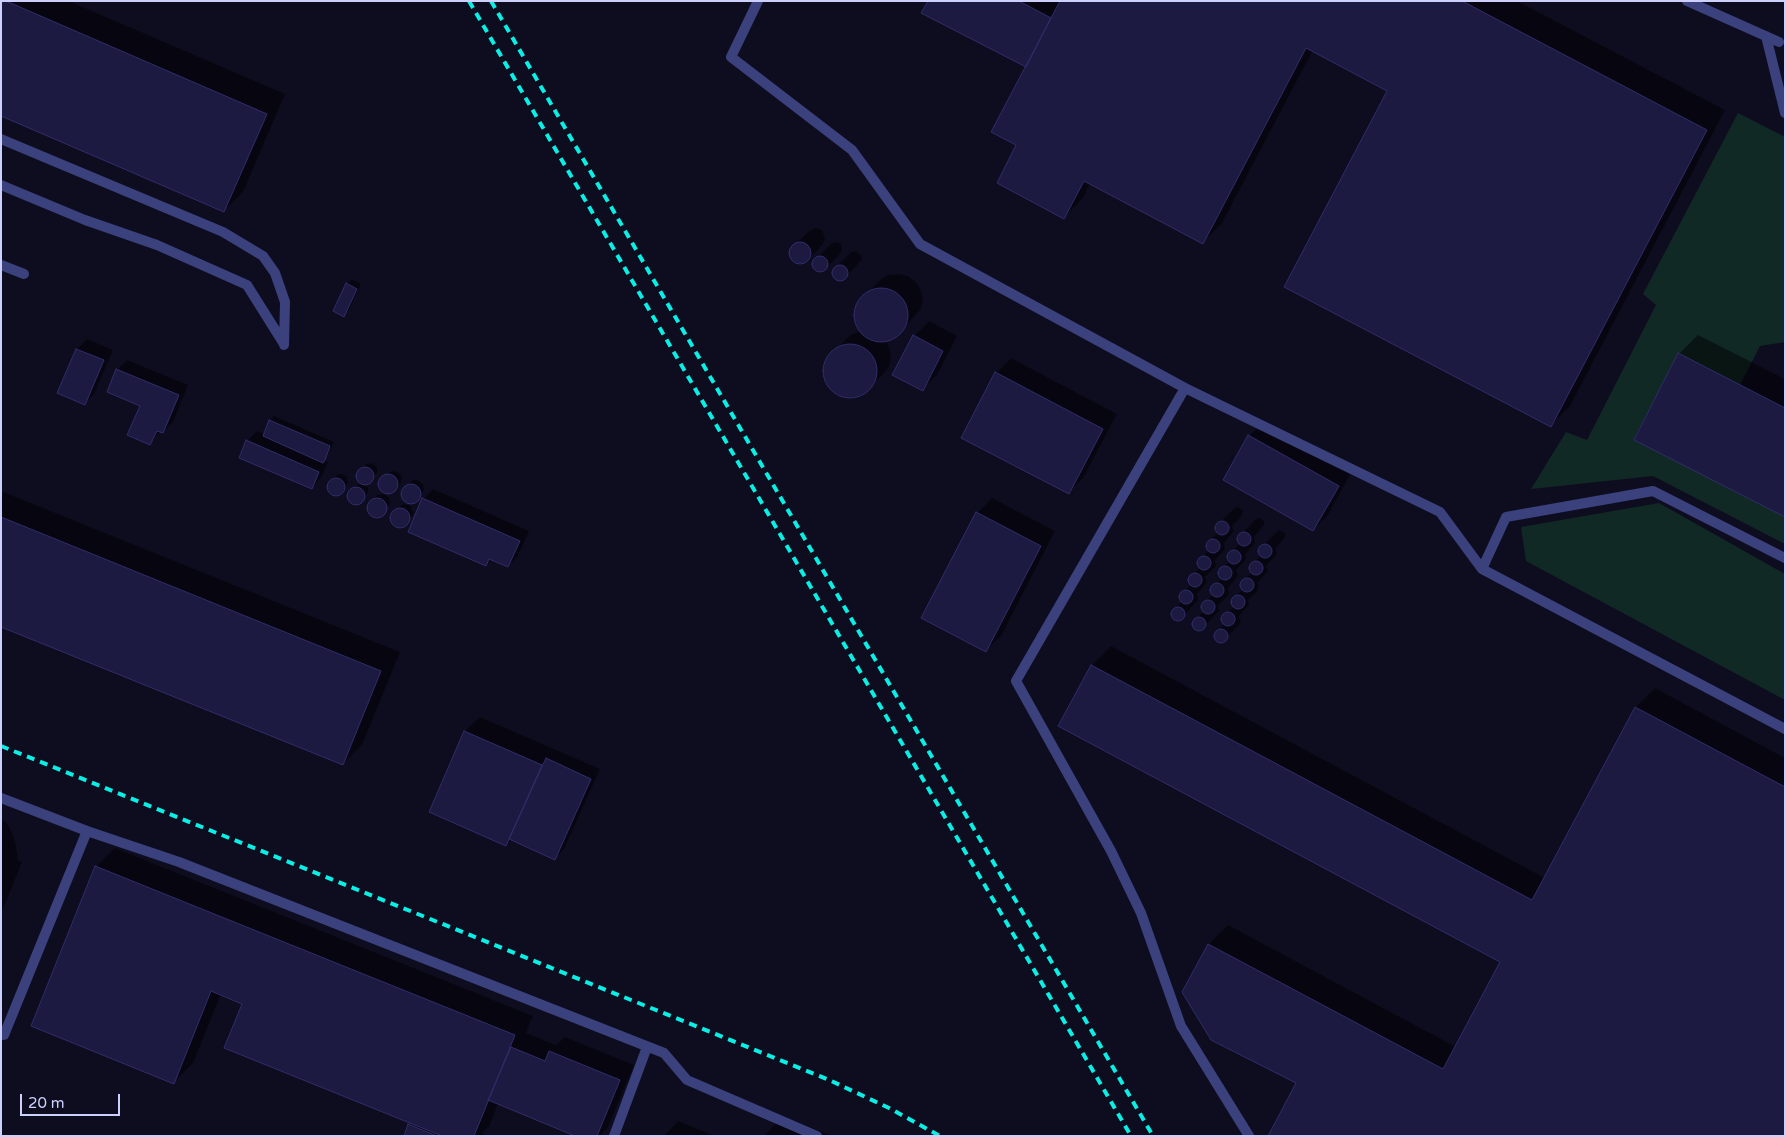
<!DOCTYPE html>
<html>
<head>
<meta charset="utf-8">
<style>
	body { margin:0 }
	#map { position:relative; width:1786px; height:1137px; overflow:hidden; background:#0e0d1f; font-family:"Varela Round",sans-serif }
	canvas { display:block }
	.frame { position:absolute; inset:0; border:2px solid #cdcffd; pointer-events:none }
	.scale { position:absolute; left:20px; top:1094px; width:100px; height:22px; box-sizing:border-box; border:2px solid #cdcffd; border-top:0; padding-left:6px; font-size:15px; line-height:18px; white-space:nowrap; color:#cdcffd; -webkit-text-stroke:4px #0e0d1f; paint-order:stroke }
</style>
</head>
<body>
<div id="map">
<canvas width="1786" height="1137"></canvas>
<div class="frame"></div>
<div class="scale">20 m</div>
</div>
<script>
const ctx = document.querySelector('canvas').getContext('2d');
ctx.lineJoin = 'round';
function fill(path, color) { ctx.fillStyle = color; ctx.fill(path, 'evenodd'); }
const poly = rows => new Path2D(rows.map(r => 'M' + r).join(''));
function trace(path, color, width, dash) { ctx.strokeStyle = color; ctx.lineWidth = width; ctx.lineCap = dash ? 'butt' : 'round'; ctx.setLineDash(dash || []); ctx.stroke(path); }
fill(poly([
	[1738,113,1785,137,1785,342,1760,346,1740,385,1678,353,1634,439,1785,517,1785,544,1653,476,1531,489,1566,432,1587,440,1656,305,1643,294],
	[1659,503,1785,574,1785,700,1526,561,1521,527]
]), '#112925');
fill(poly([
	[1,1,69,1,285,94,243,192,224,211],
	[929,1,1517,1,1725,110,1570,406,1551,425,1389,90,1313,50,1222,223,1203,242,1090,183,1083,198,1064,217,1018,144,1027,67],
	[815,228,822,230,825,238,823,244,808,260,800,263,793,260,790,254,793,247,808,232],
	[837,242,841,244,842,249,840,254,825,269,820,270,815,268,814,263,817,258,832,243],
	[856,251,860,254,862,258,859,263,844,278,839,279,835,277,833,272,836,267,851,252],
	[899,274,908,276,916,282,921,291,923,301,920,310,899,334,890,339,885,340,889,347,891,357,889,367,882,375,867,390,858,396,848,397,839,394,830,388,826,380,824,369,827,360,850,335,862,331,857,324,856,312,858,304,866,294,881,279,888,275],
	[352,279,361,284,349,310,344,315,347,284],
	[929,321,957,336,937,375,922,390,914,336],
	[1698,335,1785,379,1785,515,1679,354],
	[87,339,113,350,94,394,84,404,77,349],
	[1011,358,1117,414,1083,478,1068,493,996,373],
	[127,360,188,385,173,422,163,432,161,431,150,443,142,405,117,370],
	[274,416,334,442,327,456,324,460,328,462,321,478,311,488,247,441,257,431,264,434,270,421],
	[1264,421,1352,471,1328,515,1313,530,1249,436],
	[372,463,377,467,377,473,367,482,363,483,358,479,358,473,366,464],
	[395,471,401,475,402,479,400,485,388,493,382,490,380,482,389,472],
	[341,474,347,476,348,482,345,488,340,493,336,494,331,492,328,486,331,481,337,475],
	[413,480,418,480,423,484,424,490,415,501,409,502,405,500,402,494,404,488],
	[363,484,368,487,368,493,360,502,354,503,349,499,348,496,357,485],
	[433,489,529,531,518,556,508,566,492,559,486,565,423,499],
	[1,491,400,652,362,745,343,764,1,626],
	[384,494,389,498,390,504,381,515,374,516,369,512,368,506,377,495],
	[992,498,1055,531,1001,636,986,650,977,513],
	[405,504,411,506,413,514,405,525,398,526,393,522,392,516,401,505],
	[1236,507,1240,508,1243,511,1240,518,1232,526,1234,531,1224,543,1225,549,1215,560,1216,566,1205,577,1207,582,1197,594,1198,600,1181,619,1176,619,1172,615,1175,609,1183,600,1181,596,1183,592,1192,584,1190,582,1192,575,1200,568,1199,562,1201,558,1209,550,1207,547,1210,541,1218,532,1216,529,1217,525],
	[1260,518,1264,521,1264,525,1254,537,1255,543,1245,555,1246,559,1243,563,1236,570,1238,576,1228,588,1229,593,1227,597,1218,605,1219,611,1200,630,1196,629,1193,625,1194,621,1204,611,1202,609,1203,604,1213,594,1213,587,1222,578,1219,572,1230,560,1229,556,1231,552,1240,543,1238,538,1256,519],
	[1279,530,1285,533,1285,537,1275,549,1277,554,1266,566,1268,571,1257,583,1259,585,1257,592,1248,600,1249,605,1239,616,1241,621,1239,625,1224,640,1220,641,1216,639,1215,635,1225,623,1223,618,1234,606,1232,603,1233,599,1243,589,1242,582,1252,572,1250,567,1261,555,1260,548],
	[1111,646,1545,878,1636,707,1655,688,1785,758,1785,1136,1297,1082,1184,992,1209,944,1228,925,1456,1047,1502,961,1060,725,1092,665],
	[480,717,600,769,564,849,554,859,512,839,506,845,430,811,465,731],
	[1,818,9,826,15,841,18,860,22,862,1,914],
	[115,848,533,1016,526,1033,556,1045,565,1037,634,1065,608,1127,600,1136,578,1136,498,1103,489,1127,482,1133,488,1136,405,1136,412,1122,243,1003,221,994,193,1063,174,1082,96,867],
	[783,1116,832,1136,764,1136],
	[678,1121,715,1136,664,1136]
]), '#0007');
const building = poly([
	[1,1,6,1,267,114,224,212,1,116,1,1],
	[928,1,1019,1,1051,18,1026,67,921,13,928,1],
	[1060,1,1462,1,1707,130,1551,427,1284,287,1387,91,1306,48,1203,244,1084,181,1064,219,997,183,1016,145,991,132,1060,1],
	'789 253a11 11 0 1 1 22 0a11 11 0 1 1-22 0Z',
	'812 264a8 8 0 1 1 16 0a8 8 0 1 1-16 0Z',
	'832 273a8 8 0 1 1 16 0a8 8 0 1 1-16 0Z',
	[346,283,357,289,344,317,333,311,346,283],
	'854 315a27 27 0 1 1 54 0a27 27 0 1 1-54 0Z',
	[913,335,943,351,923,391,892,375,913,335],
	'823 371a27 27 0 1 1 54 0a27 27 0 1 1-54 0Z',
	[76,349,104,360,85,405,57,393,76,349],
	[1678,353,1785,408,1785,517,1634,440,1678,353],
	[116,369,179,395,163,433,157,431,150,445,127,435,140,406,107,392,116,369],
	[995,372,1103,429,1069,494,961,438,995,372],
	[269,420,330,446,325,460,323,463,263,436,269,420],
	[1248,435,1339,486,1313,531,1223,480,1248,435],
	[246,440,319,472,312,489,239,458,246,440],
	'356 476a9 9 0 1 1 18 0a9 9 0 1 1-18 0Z',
	'378 484a10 10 0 1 1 20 0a10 10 0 1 1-20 0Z',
	'327 487a9 9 0 1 1 18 0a9 9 0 1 1-18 0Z',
	'401 494a10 10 0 1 1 20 0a10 10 0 1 1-20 0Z',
	'347 496a9 9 0 1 1 18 0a9 9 0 1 1-18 0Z',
	[422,498,520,541,508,567,489,559,486,566,408,532,422,498],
	'367 508a10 10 0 1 1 20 0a10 10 0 1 1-20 0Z',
	'390 518a10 10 0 1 1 20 0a10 10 0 1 1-20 0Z',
	[976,512,1041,546,986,652,921,618,976,512],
	[1,517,381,671,343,765,1,627,1,517],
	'1215 528a7 7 0 1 1 14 0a7 7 0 1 1-14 0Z',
	'1237 539a7 7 0 1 1 14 0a7 7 0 1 1-14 0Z',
	'1206 546a7 7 0 1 1 14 0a7 7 0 1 1-14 0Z',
	'1258 551a7 7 0 1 1 14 0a7 7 0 1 1-14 0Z',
	'1227 557a7 7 0 1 1 14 0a7 7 0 1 1-14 0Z',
	'1197 563a7 7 0 1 1 14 0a7 7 0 1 1-14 0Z',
	'1249 568a7 7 0 1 1 14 0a7 7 0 1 1-14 0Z',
	'1218 573a7 7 0 1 1 14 0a7 7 0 1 1-14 0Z',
	'1188 580a7 7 0 1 1 14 0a7 7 0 1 1-14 0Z',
	'1240 585a7 7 0 1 1 14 0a7 7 0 1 1-14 0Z',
	'1210 590a7 7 0 1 1 14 0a7 7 0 1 1-14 0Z',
	'1179 597a7 7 0 1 1 14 0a7 7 0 1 1-14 0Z',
	'1231 602a7 7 0 1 1 14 0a7 7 0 1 1-14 0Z',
	'1201 607a7 7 0 1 1 14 0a7 7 0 1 1-14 0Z',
	'1171 614a7 7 0 1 1 14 0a7 7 0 1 1-14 0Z',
	'1221 619a7 7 0 1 1 14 0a7 7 0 1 1-14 0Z',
	'1192 624a7 7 0 1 1 14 0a7 7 0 1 1-14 0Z',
	'1214 636a7 7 0 1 1 14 0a7 7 0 1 1-14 0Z',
	[1091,665,1532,900,1635,707,1785,787,1785,1136,1268,1136,1296,1083,1211,1040,1182,992,1208,944,1443,1069,1500,962,1058,726,1091,665],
	[464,731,542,765,506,846,429,812,464,731],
	[546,758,591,779,555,860,509,839,546,758],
	[95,866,515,1035,474,1136,442,1136,224,1048,242,1004,211,991,174,1084,31,1026,95,866],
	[511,1047,545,1061,549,1051,620,1080,597,1136,575,1136,488,1100,511,1047],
	[408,1124,437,1136,404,1136,408,1124]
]);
fill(building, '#1c1a40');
trace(building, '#302d6b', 1);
trace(poly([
	[758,1,731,57,852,150,920,244,1185,388,1440,512,1482,569,1785,729],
	[1687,1,1779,42],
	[1766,36,1785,113],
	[1,139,223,232,263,256,275,273,285,302,284,345],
	[1,185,85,220,157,245,247,285,284,344],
	[1,265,24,274],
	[1185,388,1016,681,1111,851,1141,913,1181,1026,1249,1136],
	[1482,569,1506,517,1653,491,1785,558],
	[1,798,87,831,179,862,664,1053,687,1080,817,1136],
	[4,1035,87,831],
	[614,1136,647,1047]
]), '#3a417d', 10);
trace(poly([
	[469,1,1131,1136],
	[491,1,1153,1136],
	[1,746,827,1079,889,1108,940,1136]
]), '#08efe6', 4, [8, 6]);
</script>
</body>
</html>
